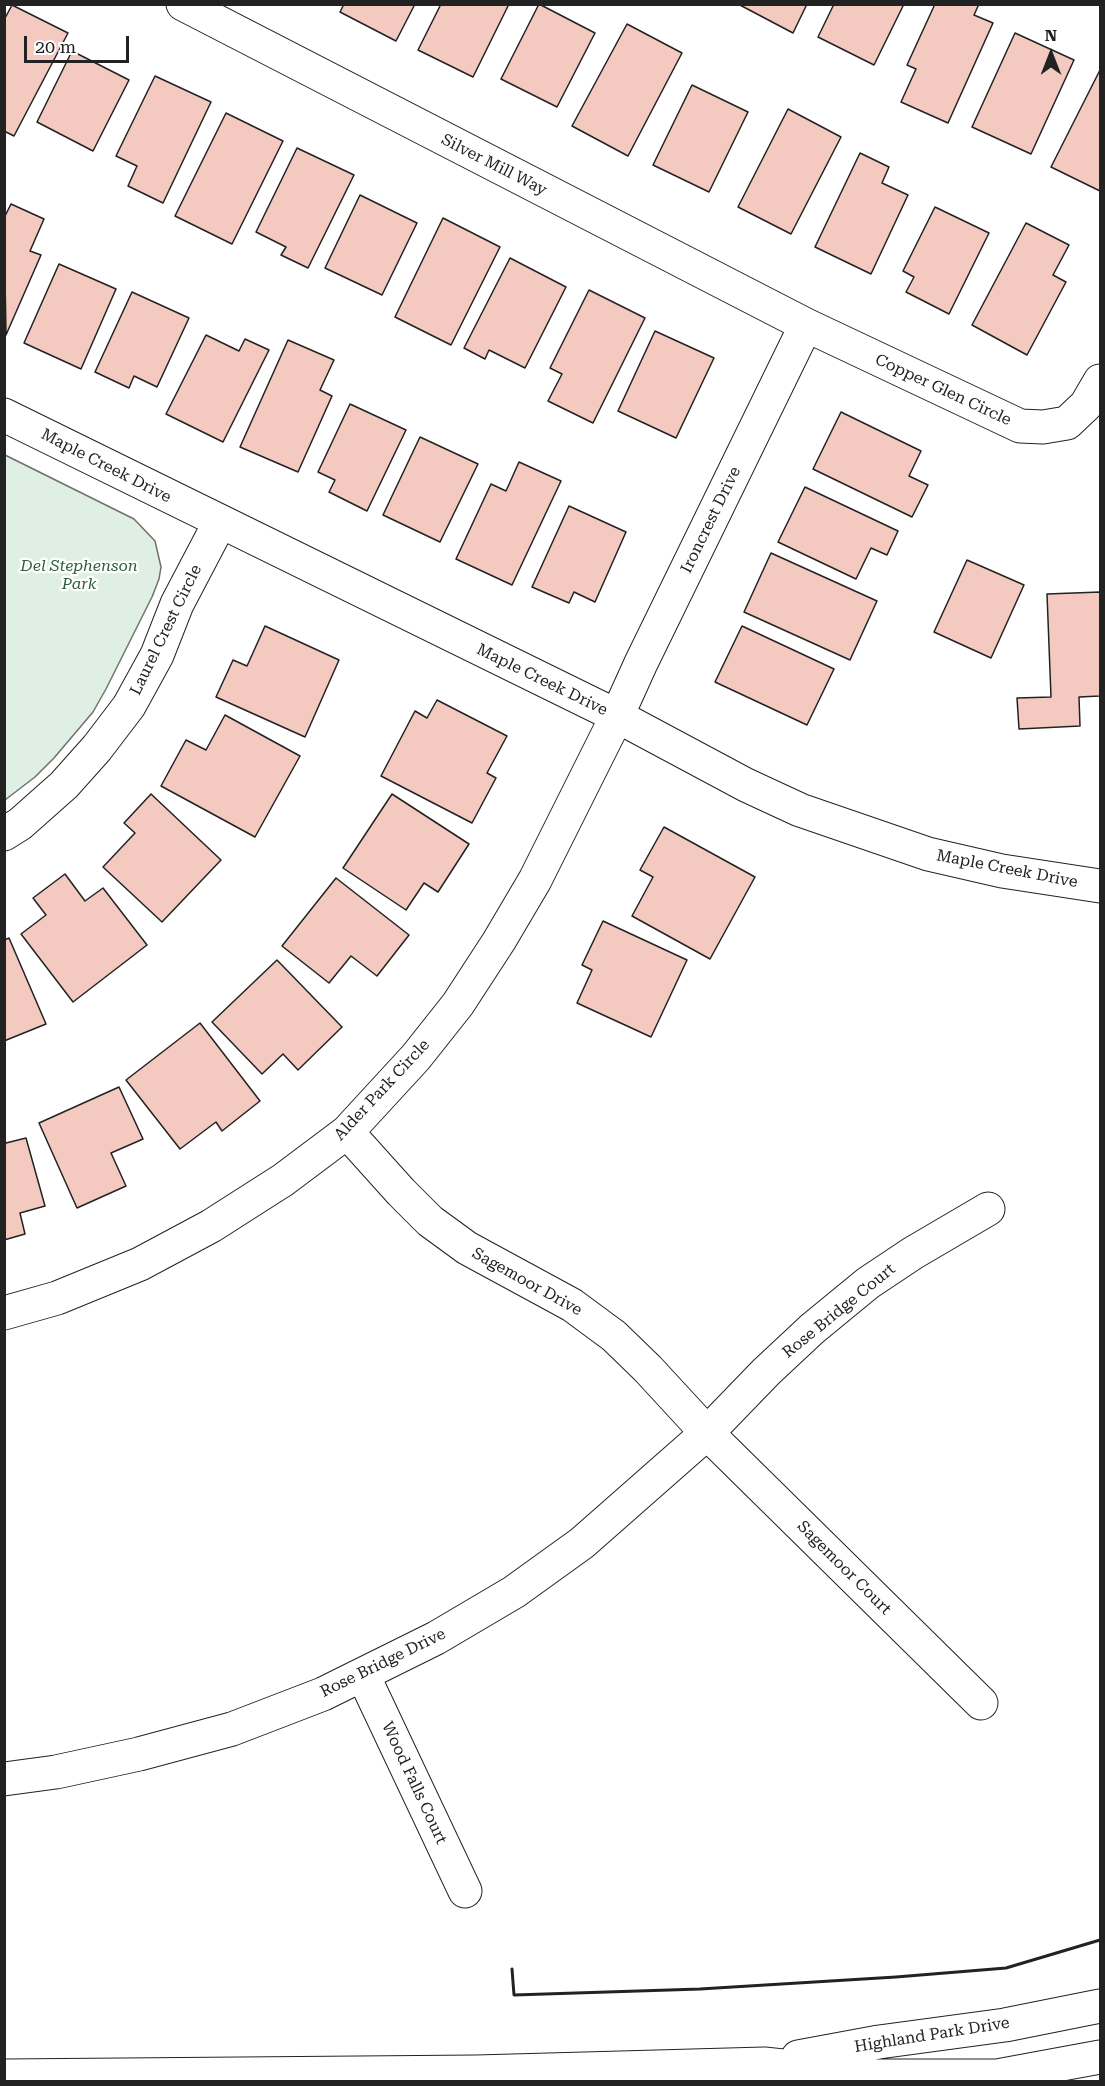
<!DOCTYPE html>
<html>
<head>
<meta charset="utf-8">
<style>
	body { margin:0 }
	#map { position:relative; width:1105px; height:2086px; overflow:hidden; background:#fff; font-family:"Roboto Serif",serif }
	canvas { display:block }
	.frame { position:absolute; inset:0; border:6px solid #222; pointer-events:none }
	.north { position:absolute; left:1021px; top:24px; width:60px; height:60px; -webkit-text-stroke:4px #fff; paint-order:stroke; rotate:0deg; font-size:16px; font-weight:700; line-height:24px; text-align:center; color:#222 }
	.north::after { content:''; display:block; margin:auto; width:21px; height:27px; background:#222; clip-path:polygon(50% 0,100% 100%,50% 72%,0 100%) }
	.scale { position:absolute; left:24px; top:36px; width:105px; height:27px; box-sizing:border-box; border:3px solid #222; border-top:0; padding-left:8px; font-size:18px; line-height:21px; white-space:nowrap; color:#222; -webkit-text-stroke:4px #fff; paint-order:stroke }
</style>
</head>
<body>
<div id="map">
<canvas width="1105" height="2086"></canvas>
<div class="frame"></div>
<div class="north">N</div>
<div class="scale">20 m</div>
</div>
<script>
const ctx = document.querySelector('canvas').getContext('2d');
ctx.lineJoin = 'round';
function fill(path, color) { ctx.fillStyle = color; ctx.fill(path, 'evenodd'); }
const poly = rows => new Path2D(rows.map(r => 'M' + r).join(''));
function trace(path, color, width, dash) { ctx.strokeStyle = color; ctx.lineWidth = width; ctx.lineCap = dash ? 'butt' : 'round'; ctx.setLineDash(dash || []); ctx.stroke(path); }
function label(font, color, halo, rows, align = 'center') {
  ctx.font = font + ' "Roboto Serif",serif'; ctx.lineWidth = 4.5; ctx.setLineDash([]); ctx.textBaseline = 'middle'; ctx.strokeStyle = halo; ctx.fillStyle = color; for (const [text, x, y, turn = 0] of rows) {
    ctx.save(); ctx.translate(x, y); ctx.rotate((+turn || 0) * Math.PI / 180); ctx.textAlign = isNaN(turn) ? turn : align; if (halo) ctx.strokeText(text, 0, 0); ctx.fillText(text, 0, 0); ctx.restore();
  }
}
const green = poly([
	[5,455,134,519,155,541,161,567,159,579,152,597,106,689,93,712,54,758,35,777,5,800,5,455]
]);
fill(green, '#e0efe3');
trace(green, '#6f6f6f', 1.5);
const building = poly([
	[344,4,415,4,396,41,340,12,344,4],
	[441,4,509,4,473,77,418,50,441,4],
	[539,4,595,33,557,107,501,79,539,4],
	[738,4,807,4,793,33,738,4],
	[834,4,904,4,874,65,818,37,834,4],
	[935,4,979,4,974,15,993,23,948,123,901,102,916,69,907,65,935,4],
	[12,5,68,33,14,136,4,131,4,20,12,5],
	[627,24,682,53,628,156,572,126,627,24],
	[1015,33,1074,60,1031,154,972,127,1015,33],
	[72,51,129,80,93,151,37,122,72,51],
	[1100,70,1100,191,1051,167,1100,70],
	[155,76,211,102,163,203,128,186,137,166,116,156,155,76],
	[692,85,748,112,709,192,653,165,692,85],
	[788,109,841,137,791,234,738,207,788,109],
	[226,113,283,141,232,244,175,216,226,113],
	[297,148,354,175,308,268,281,255,286,247,256,232,297,148],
	[860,153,889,167,882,183,908,195,871,274,815,247,860,153],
	[360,195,417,223,382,295,325,268,360,195],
	[11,204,44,219,30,251,41,255,6,335,4,218,11,204],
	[935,207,989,233,949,314,906,292,914,277,903,271,935,207],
	[443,218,500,247,451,345,395,317,443,218],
	[1026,223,1069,245,1053,275,1066,282,1027,355,972,325,1026,223],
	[510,258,566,287,525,368,489,350,485,359,464,348,510,258],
	[59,264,116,289,81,369,24,343,59,264],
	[589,290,645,318,593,423,548,401,562,374,550,368,589,290],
	[132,292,189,318,157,387,134,376,129,388,95,372,132,292],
	[655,331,714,358,676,438,618,411,655,331],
	[206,335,239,351,245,339,269,350,223,442,166,414,206,335],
	[288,340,334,360,320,390,332,396,298,472,240,447,288,340],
	[350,404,406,430,367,511,329,492,335,480,318,472,350,404],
	[841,412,921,451,909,476,928,485,912,517,813,469,841,412],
	[420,437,478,464,440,542,383,515,420,437],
	[519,462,561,481,512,585,456,559,491,484,506,491,519,462],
	[805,487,898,531,887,555,871,548,856,579,778,542,805,487],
	[569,506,626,532,595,602,574,592,569,603,532,587,569,506],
	[771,553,877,601,850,660,744,612,771,553],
	[967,560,1024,585,991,658,934,632,967,560],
	[1100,592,1100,696,1079,697,1080,726,1019,729,1017,698,1051,697,1047,594,1100,592],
	[265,626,339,660,305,737,216,697,233,660,247,666,265,626],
	[742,626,834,669,807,725,715,682,742,626],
	[437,700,507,736,487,773,496,778,472,823,381,776,415,711,427,718,437,700],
	[225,715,300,756,255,837,161,786,186,740,206,750,225,715],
	[151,794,221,860,162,922,103,867,135,833,124,823,151,794],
	[392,794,469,844,438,892,424,883,406,910,343,868,392,794],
	[664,827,755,877,710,959,632,916,653,877,640,870,664,827],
	[65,874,85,901,103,888,147,945,73,1002,21,934,46,915,33,898,65,874],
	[336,878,409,935,377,976,351,956,329,983,282,946,336,878],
	[603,921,687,960,651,1037,577,1003,592,970,582,965,603,921],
	[9,938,46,1024,4,1041,4,940,9,938],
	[277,960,342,1027,298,1070,283,1054,262,1074,212,1022,277,960],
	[200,1023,260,1101,222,1131,216,1122,180,1149,126,1080,200,1023],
	[119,1087,143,1139,111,1153,126,1186,77,1208,39,1123,119,1087],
	[26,1138,45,1206,20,1213,25,1234,4,1240,4,1139,6,1143,26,1138]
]);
fill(building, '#f3c9c0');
trace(building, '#222', 1.5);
const minor = poly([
	[183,4,806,325,1020,426,1043,427,1067,423,1086,405,1100,381],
	[4,415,617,716,746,785,800,810,928,854,1002,871,1100,886],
	[4,834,20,824,64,785,97,748,129,706,157,655,177,604,220,522],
	[347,1132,401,1192,430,1221,467,1248,572,1305,614,1336,648,1369,707,1433,981,1703],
	[4,1313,57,1298,140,1264,211,1226,283,1180,347,1132,416,1057,458,1004,499,941,535,880,617,716,641,663,806,325],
	[363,1675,465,1891],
	[4,1779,56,1772,139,1754,232,1729,323,1694,436,1638,514,1592,582,1543,707,1433,766,1372,812,1329,868,1283,913,1253,988,1209],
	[798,2057,879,2042,1005,2025,1100,2006],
	[4,2076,476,2072,764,2064,877,2076,997,2076,1100,2057]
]);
trace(minor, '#222', 35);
trace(minor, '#fff', 33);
trace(poly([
	[512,1969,514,1995,700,1989,896,1977,1006,1968,1100,1940]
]), '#222', 3);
label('16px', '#222', '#fff', [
	["Silver Mill Way",494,165,27],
	["Copper Glen Circle",943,390,25],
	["Maple Creek Drive",106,466,27],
	["Ironcrest Drive",711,520,-64],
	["Laurel Crest Circle",166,630,-64],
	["Maple Creek Drive",542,680,26],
	["Maple Creek Drive",1007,869,11],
	["Alder Park Circle",382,1090,-47],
	["Sagemoor Drive",527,1282,29],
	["Rose Bridge Court",839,1311,-39],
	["Sagemoor Court",844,1568,45],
	["Rose Bridge Drive",383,1663,-26],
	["Wood Falls Court",414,1783,65],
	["Highland Park Drive",932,2035,-9]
]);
label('italic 16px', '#2f5e38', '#fff', [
	["Del Stephenson",79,566],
	["Park",79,584]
]);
</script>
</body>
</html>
